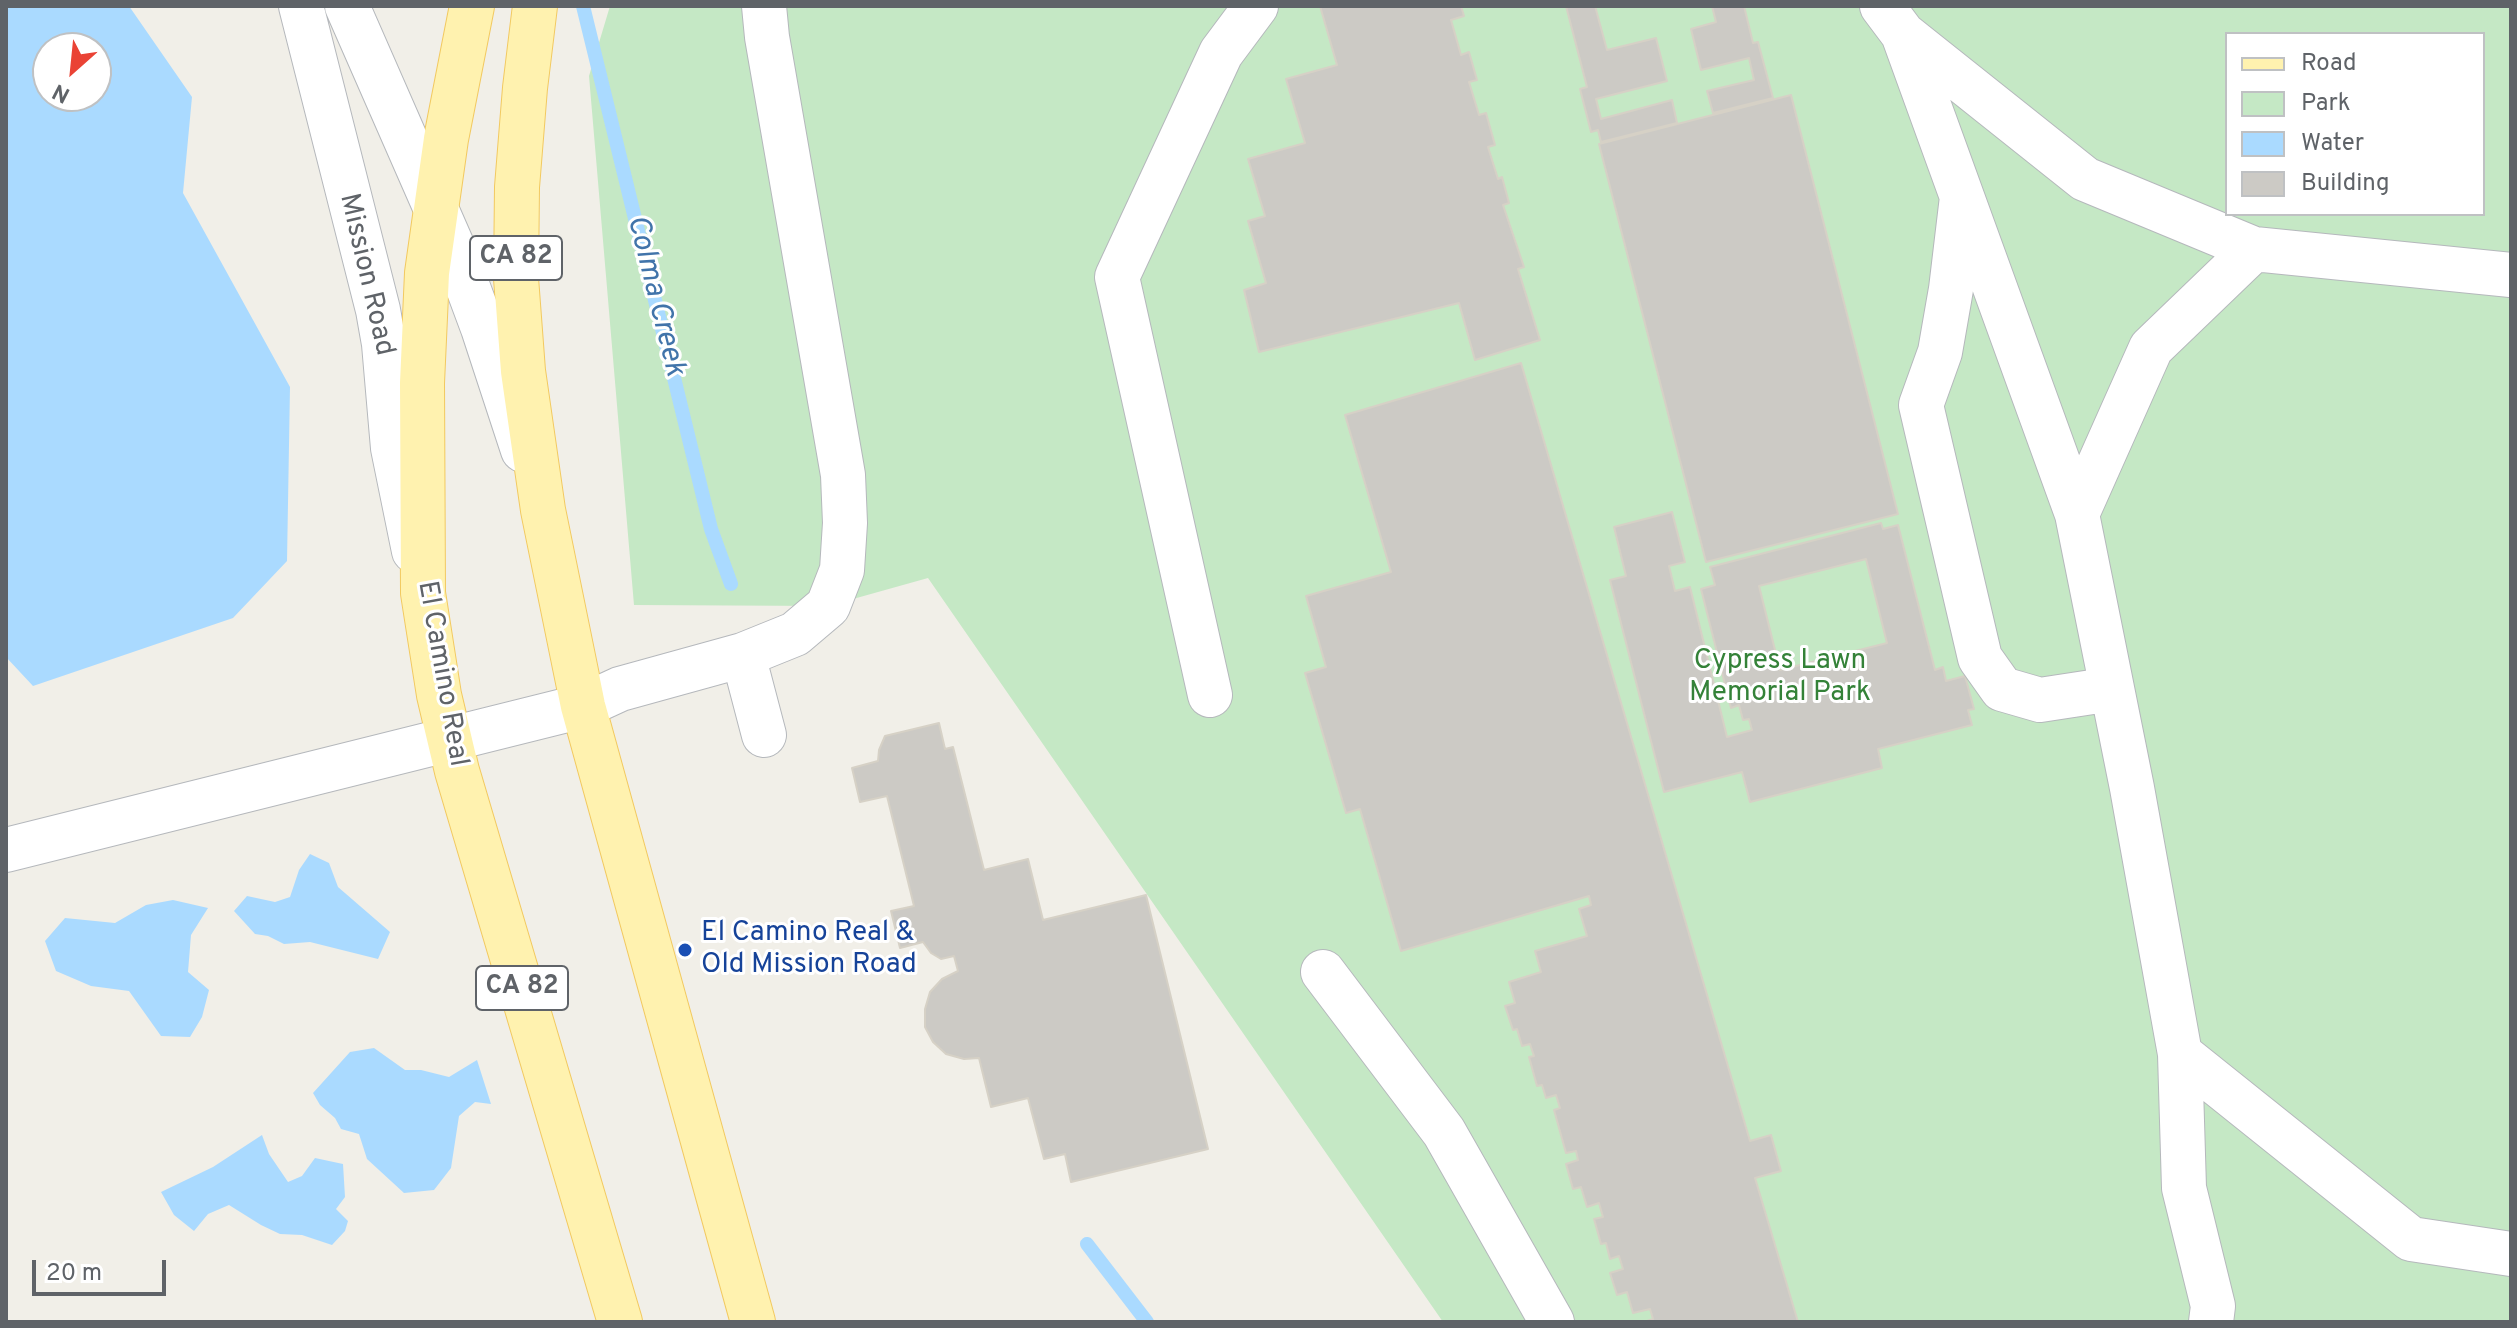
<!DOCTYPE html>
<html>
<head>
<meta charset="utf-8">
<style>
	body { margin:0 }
	#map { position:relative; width:2517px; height:1328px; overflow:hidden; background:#f1efe8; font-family:Overpass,sans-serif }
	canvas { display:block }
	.frame { position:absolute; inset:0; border:8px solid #5f6368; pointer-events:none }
	.legend { position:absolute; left:2225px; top:32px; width:260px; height:184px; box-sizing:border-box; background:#fff; border:2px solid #bfc1c3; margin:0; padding:10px 14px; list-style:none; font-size:24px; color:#5f6368 }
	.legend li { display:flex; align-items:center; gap:16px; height:40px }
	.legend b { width:40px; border:2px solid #bfc1c3 }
	.north { position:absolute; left:32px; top:32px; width:80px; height:80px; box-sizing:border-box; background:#fff; border:2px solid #bfc1c3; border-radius:50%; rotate:207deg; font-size:22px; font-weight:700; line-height:32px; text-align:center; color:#5f6368 }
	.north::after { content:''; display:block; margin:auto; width:28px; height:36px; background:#ea4335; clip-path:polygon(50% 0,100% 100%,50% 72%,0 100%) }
	.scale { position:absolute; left:32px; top:1260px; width:134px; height:36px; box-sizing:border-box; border:4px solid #5f6368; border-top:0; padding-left:10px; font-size:24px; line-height:28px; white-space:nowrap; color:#5f6368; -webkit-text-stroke:6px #fff; paint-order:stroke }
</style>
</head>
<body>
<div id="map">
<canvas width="2517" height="1328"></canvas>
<div class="frame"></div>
<ul class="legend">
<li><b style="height:10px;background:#fff2af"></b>Road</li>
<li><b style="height:22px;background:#c5e8c5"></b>Park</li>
<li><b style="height:22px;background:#aadaff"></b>Water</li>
<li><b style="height:22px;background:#cccac5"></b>Building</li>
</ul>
<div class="north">N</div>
<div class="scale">20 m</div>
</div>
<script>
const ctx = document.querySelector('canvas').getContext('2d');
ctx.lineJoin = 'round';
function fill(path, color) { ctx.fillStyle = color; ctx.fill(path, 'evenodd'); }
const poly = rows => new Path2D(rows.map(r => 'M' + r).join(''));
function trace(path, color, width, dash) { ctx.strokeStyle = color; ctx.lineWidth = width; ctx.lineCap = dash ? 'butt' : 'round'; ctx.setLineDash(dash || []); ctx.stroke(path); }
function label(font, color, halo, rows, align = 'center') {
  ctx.font = font + ' Overpass,sans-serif'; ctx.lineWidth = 6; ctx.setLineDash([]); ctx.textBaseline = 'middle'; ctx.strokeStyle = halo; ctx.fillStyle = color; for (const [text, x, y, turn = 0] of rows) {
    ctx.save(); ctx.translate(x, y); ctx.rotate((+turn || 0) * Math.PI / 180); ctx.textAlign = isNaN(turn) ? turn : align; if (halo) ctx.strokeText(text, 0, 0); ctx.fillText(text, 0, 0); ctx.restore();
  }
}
fill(poly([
	[610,6,2511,6,2511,1322,1443,1322,928,578,828,606,634,605,589,76],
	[2227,34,2483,34,2483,214,2227,214]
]), '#c5e8c5');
fill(poly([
	[6,6,129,6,192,97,183,193,290,387,287,561,233,618,33,686,6,657],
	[48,48,96,48,96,96,48,96],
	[310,854,329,863,338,887,390,932,378,959,310,942,284,944,268,936,255,934,234,911,247,896,275,902,290,897,299,870],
	[173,900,208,908,191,935,188,972,209,990,202,1017,190,1037,161,1036,129,991,91,986,56,971,45,941,65,918,115,923,146,905],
	[374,1048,405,1070,421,1070,449,1077,477,1060,491,1104,475,1102,459,1116,451,1168,434,1190,404,1193,367,1159,359,1134,341,1129,335,1118,320,1105,313,1093,350,1052],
	[262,1135,269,1154,288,1182,302,1176,315,1158,343,1164,345,1197,336,1209,348,1221,345,1231,332,1245,302,1235,280,1234,261,1225,229,1205,208,1214,194,1231,174,1215,161,1192,213,1167]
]), '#aadaff');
trace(poly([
	[583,6,711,529,731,584],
	[1087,1244,1147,1322]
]), '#aadaff', 14);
const building = poly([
	[1320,6,1461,6,1464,16,1451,20,1461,55,1469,52,1477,80,1469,82,1479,115,1486,113,1495,145,1488,147,1498,179,1502,177,1509,203,1503,205,1524,267,1518,269,1540,340,1475,360,1459,303,1259,352,1244,290,1266,283,1248,221,1265,216,1248,159,1305,143,1286,79,1337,65,1320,6],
	[1566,6,1595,6,1607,50,1656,38,1667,81,1596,99,1601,119,1672,100,1677,123,1601,142,1598,130,1591,132,1580,89,1587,87,1566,6],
	[1712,6,1744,6,1753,43,1758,42,1773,98,1713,113,1707,91,1754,80,1749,58,1701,70,1691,29,1716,22,1712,6],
	[1791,95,1898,514,1706,562,1599,144,1791,95],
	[1521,363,1750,1141,1771,1135,1781,1171,1755,1178,1798,1322,1644,1322,1653,1319,1650,1309,1633,1313,1627,1292,1617,1295,1610,1273,1623,1269,1619,1256,1610,1259,1606,1243,1601,1244,1594,1219,1603,1217,1599,1203,1587,1207,1581,1187,1573,1189,1566,1164,1578,1160,1576,1151,1566,1153,1554,1110,1560,1108,1556,1095,1546,1098,1542,1085,1537,1086,1529,1057,1534,1056,1530,1044,1522,1046,1517,1029,1513,1030,1505,1006,1515,1003,1509,982,1541,972,1535,951,1587,936,1579,909,1591,905,1589,896,1401,951,1360,809,1346,813,1305,673,1326,667,1306,596,1391,572,1345,415,1521,363],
	[1672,512,1685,562,1669,566,1675,591,1690,587,1727,737,1752,730,1749,719,1743,720,1739,705,1731,708,1701,589,1715,585,1710,567,1881,523,1883,529,1898,525,1935,670,1943,667,1946,681,1965,676,1974,709,1968,710,1972,725,1878,749,1882,768,1750,802,1742,772,1664,792,1610,580,1626,576,1614,527,1672,512],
	[1866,559,1887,643,1780,670,1759,586,1866,559],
	[939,723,945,749,953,747,984,870,1028,859,1043,920,1146,895,1208,1149,1071,1182,1065,1154,1044,1159,1028,1098,991,1107,979,1058,964,1059,946,1054,933,1042,925,1027,925,1009,930,992,942,979,958,971,954,956,941,959,931,953,923,942,900,948,891,911,914,906,887,796,860,802,852,768,878,761,879,750,885,736,939,723]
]);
fill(building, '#cccac5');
trace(building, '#d6d1c6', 2);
const minor = poly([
	[301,6,378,310,384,344,393,448,414,551],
	[347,6,454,250,483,328,523,450],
	[1882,6,1903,34,2085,179,2254,249,2511,275],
	[1903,34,2077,514],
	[1962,197,1951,289,1940,352,1921,405,1980,658,2002,689,2040,700,2112,689],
	[2254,249,2151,348,2077,514,2132,788,2180,1054,2411,1239,2511,1254],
	[743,655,764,735],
	[1210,695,1117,277,1221,53,1256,6],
	[6,850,583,706,620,689,743,655,795,634,828,606,842,570,845,523,843,475,767,37,764,6],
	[1323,972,1444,1132,1552,1322],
	[2180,1054,2184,1188,2213,1306,2211,1322]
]);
const major = poly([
	[472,6,446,139,427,273,422,383,423,593,439,695,457,771,620,1322],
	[535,6,525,88,517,187,516,278,523,371,543,510,583,706,753,1322]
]);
trace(minor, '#b5b8bc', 46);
trace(major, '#f2c960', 46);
trace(minor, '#fff', 44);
trace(major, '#fff2af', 44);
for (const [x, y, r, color] of [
	[685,950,8,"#1a4fb4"]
]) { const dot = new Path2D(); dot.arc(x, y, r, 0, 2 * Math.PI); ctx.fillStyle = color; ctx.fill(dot); trace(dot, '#fff', 3); }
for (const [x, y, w] of [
	[516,258,92],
	[522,988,92]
]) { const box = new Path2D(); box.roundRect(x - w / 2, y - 22, w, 44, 6); ctx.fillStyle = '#fff'; ctx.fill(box); trace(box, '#5f6368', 2); }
label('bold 26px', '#5f6368', null, [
	["CA 82",516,258],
	["CA 82",522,988]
]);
label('28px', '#5f6368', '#fff', [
	["Mission Road",365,275,77],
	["El Camino Real",441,674,80]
]);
label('28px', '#348238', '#fff', [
	["Cypress Lawn",1780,662],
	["Memorial Park",1780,694]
]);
label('28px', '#164399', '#fff', [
	["El Camino Real &",701,934],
	["Old Mission Road",701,966]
], 'left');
label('italic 30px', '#4174aa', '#fff', [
	["Colma Creek",654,296,76]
]);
</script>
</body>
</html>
